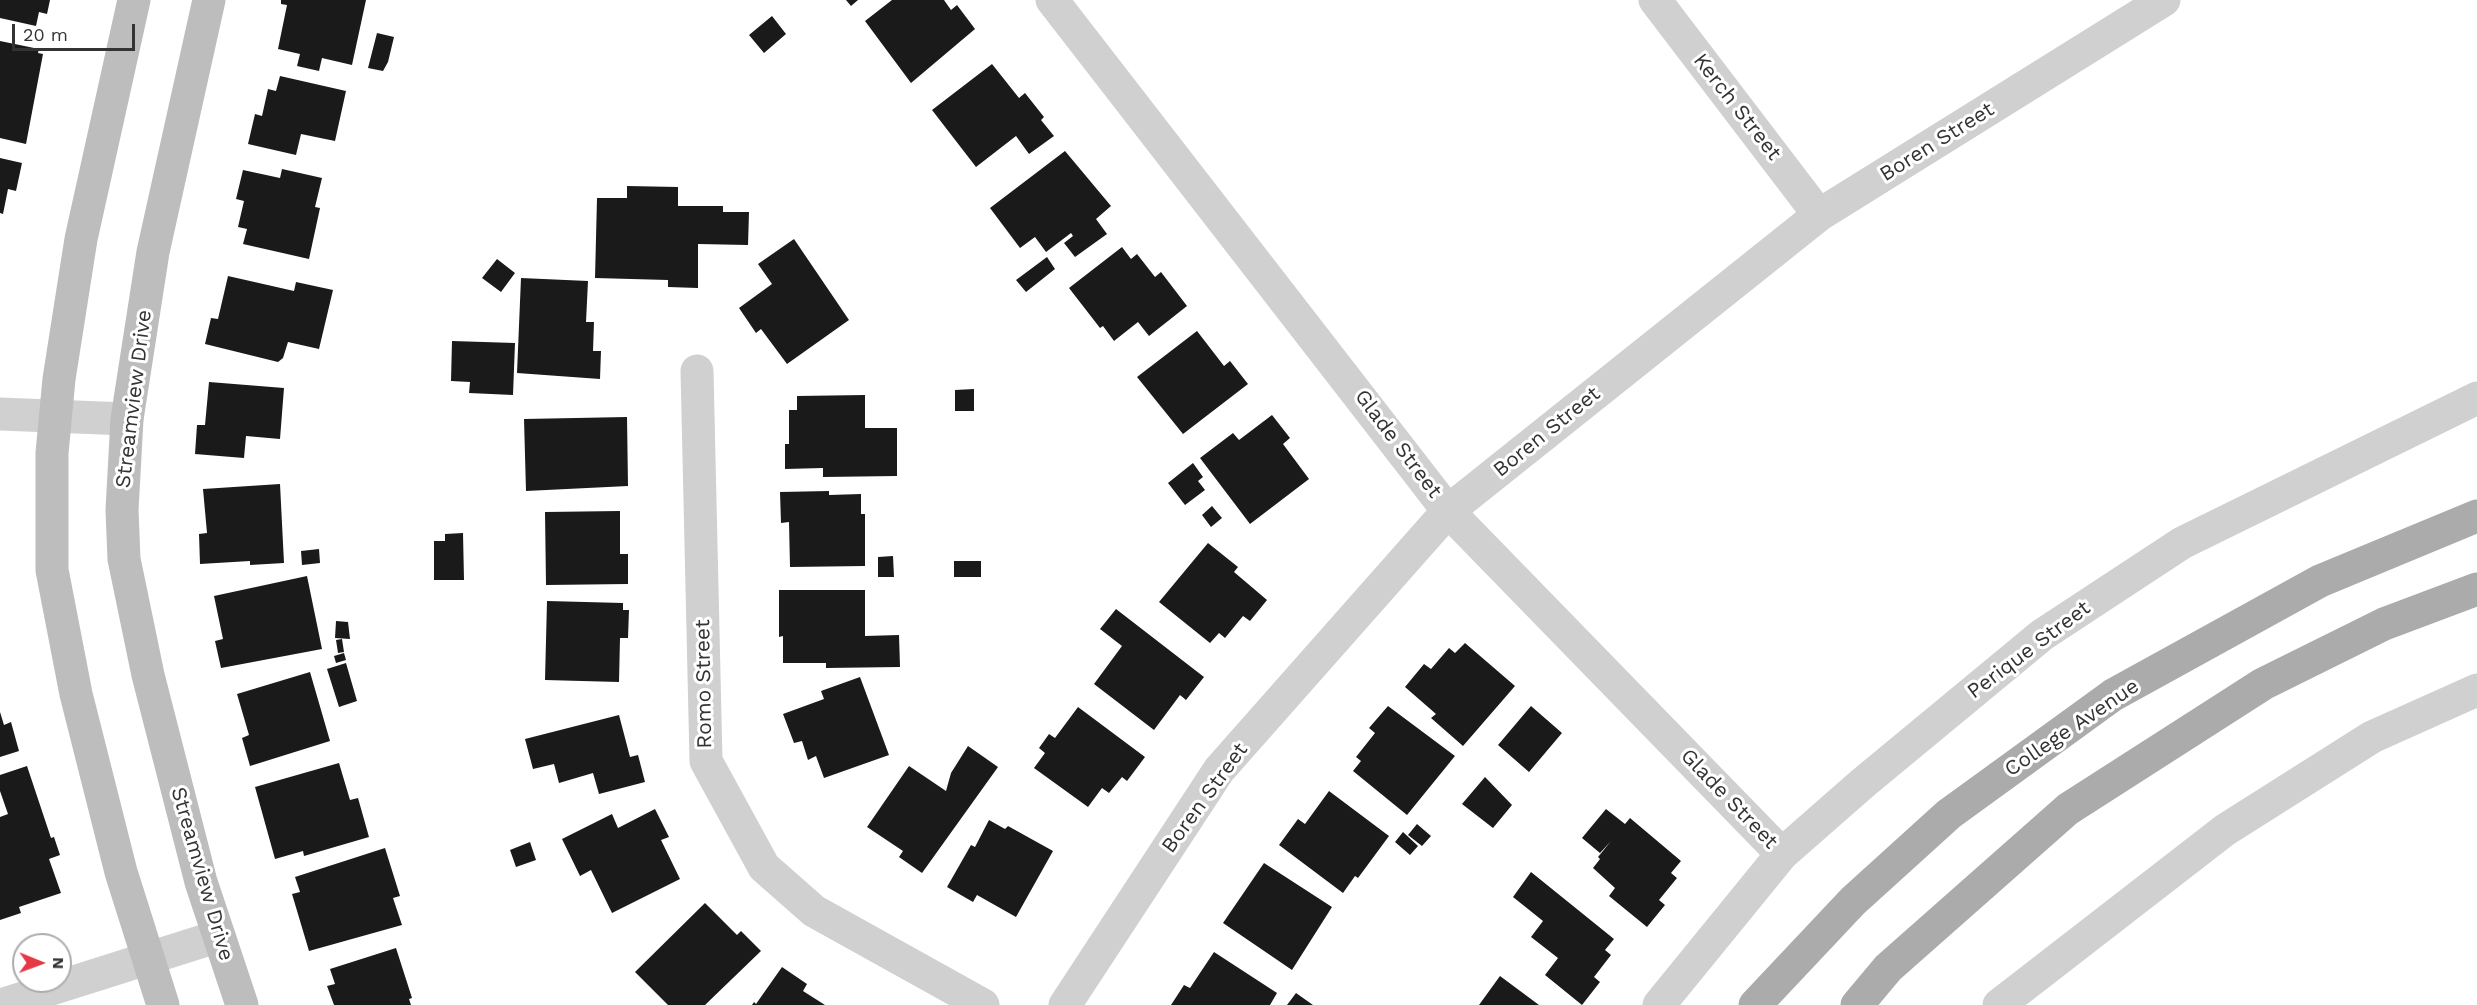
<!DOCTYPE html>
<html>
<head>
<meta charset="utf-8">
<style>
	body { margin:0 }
	#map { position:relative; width:2477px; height:1005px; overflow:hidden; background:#fff; font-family:"Work Sans",sans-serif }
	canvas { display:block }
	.north { position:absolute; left:12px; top:933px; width:60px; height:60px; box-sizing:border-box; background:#fff; border:2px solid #adadad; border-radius:50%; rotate:91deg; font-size:16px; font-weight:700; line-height:24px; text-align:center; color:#333 }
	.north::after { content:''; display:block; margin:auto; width:21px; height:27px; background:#e63946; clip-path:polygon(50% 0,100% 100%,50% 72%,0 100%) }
	.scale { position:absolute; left:12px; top:24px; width:123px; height:27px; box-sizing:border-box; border:3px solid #333; border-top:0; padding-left:8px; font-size:18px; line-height:21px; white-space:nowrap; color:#333; -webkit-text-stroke:4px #fff; paint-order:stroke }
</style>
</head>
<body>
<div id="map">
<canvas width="2477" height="1005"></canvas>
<div class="north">N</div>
<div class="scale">20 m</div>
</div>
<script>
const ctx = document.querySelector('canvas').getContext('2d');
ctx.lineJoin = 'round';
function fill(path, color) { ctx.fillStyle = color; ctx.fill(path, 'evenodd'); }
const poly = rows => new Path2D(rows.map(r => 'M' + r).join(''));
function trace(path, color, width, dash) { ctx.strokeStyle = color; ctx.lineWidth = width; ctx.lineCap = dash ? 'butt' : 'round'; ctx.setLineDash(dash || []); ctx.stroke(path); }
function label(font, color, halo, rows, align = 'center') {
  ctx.font = font + ' "Work Sans",sans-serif'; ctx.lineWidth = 6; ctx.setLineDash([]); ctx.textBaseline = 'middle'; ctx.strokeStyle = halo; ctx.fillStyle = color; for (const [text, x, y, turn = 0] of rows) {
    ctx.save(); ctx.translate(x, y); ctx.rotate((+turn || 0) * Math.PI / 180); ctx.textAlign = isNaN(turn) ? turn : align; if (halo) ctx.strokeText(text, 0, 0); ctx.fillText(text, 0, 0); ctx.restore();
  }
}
fill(poly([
	[0,0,50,0,47,14,39,12,36,26,0,18],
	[281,0,366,0,352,65,322,58,319,71,297,66,300,54,278,49,287,5,281,4],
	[846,0,858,0,851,6],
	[892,0,944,0,951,10,957,5,975,29,911,83,865,21],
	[772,16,786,34,764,53,749,35],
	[377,33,394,37,388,62,383,71,368,68],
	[0,41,39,49,38,53,43,54,26,144,0,138],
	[992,64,1019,98,1025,93,1044,117,1041,120,1054,136,1029,154,1016,136,976,167,932,110],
	[280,76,346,91,335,141,301,134,296,155,248,144,255,114,262,116,268,89,276,91],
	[1065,151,1111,206,1096,219,1107,234,1075,257,1064,243,1073,236,1071,233,1046,252,1035,237,1020,248,990,208],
	[0,158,22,163,16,191,8,189,3,214,0,213],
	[282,169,322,178,315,207,320,208,309,259,243,244,247,229,238,227,244,201,236,199,243,170,280,178],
	[627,186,678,187,678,206,723,206,723,212,749,212,748,245,698,244,698,288,668,287,668,280,595,278,597,198,627,198],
	[794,239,849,320,787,364,761,329,756,333,739,308,772,284,758,264],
	[1122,247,1131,259,1137,254,1155,277,1161,272,1187,306,1149,336,1138,322,1114,341,1103,326,1100,328,1069,288],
	[1047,257,1055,269,1026,292,1016,280],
	[497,259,515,273,501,292,482,278],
	[228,276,294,291,296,282,333,290,319,349,288,342,283,358,278,362,205,344,211,318,218,319],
	[521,278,588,281,586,322,594,322,593,351,601,351,600,379,517,373],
	[1197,331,1224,366,1230,361,1248,384,1183,434,1137,377],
	[452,341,515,343,513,395,469,393,470,382,451,381],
	[209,382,284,388,280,439,246,436,244,458,195,454,197,425,205,425],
	[974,389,974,411,955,411,955,390],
	[865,395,865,428,897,428,897,476,823,477,823,468,785,469,785,444,789,444,789,410,797,410,797,396],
	[1272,415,1290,438,1283,444,1309,479,1250,524,1200,458,1233,433,1239,440],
	[627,417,628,486,526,491,524,419],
	[1193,463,1203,477,1198,481,1205,490,1185,505,1168,483],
	[280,484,284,563,250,565,250,561,200,564,199,534,207,533,203,489],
	[829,491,829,495,861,494,861,514,865,514,865,566,790,567,789,522,781,523,780,492],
	[1212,506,1222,518,1211,527,1202,515],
	[620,511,620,554,628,554,628,584,546,585,545,512],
	[463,533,464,580,434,580,434,541,445,541,445,534],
	[1208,543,1238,567,1234,572,1267,600,1250,621,1243,616,1225,638,1219,633,1210,643,1159,602],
	[319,549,320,563,302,565,301,551],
	[893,556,894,577,878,577,878,557],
	[954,561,981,561,981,577,954,577],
	[307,576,322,649,221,668,215,641,223,639,214,596],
	[779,590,865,590,865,636,899,635,900,667,826,668,826,663,783,663,783,636,779,637],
	[547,601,623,603,623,610,629,610,628,638,620,638,619,682,545,680],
	[1116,609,1204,677,1186,700,1180,695,1154,730,1094,684,1122,646,1100,629],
	[336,621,348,622,350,639,335,638],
	[342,639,344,652,338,653,336,640],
	[1465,643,1515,686,1463,746,1431,718,1436,714,1405,687,1424,664,1431,669,1449,648,1455,653],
	[344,653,346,660,336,663,334,656],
	[346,663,357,701,339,707,327,669],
	[310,672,330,741,250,766,242,738,249,735,237,694],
	[860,677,889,755,824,778,816,756,808,760,802,741,794,743,783,714,824,699,821,691],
	[1388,706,1455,756,1407,815,1353,771,1361,761,1356,757,1375,733,1369,728],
	[1531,706,1562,733,1529,772,1498,745],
	[1078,707,1145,757,1127,781,1122,777,1109,793,1102,788,1088,807,1034,768,1045,753,1039,748,1049,734,1055,738],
	[0,712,4,725,11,722,19,751,0,757],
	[619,715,630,757,638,755,645,782,599,794,593,773,559,783,554,764,533,769,525,739],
	[968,746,998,767,922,873,899,857,903,851,867,827,909,766,946,791,951,773],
	[339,763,350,800,358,798,369,837,304,856,303,851,275,859,255,787],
	[27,766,51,838,54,837,60,855,49,859,61,893,19,907,21,913,0,920,0,817,8,814,0,791,0,775],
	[1485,777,1512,805,1493,828,1462,804],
	[1329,791,1389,836,1358,878,1355,876,1343,893,1279,845,1298,819,1305,824],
	[655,809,669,837,661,840,680,879,612,913,591,870,580,876,562,839,612,814,618,828],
	[1606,809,1625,824,1630,818,1681,861,1671,873,1677,878,1659,900,1665,905,1647,927,1609,896,1615,888,1593,868,1600,859,1598,857,1611,841,1600,853,1582,838],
	[989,820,1005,829,1008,826,1053,851,1016,917,977,895,973,902,947,887,971,845,975,847],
	[1417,824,1431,836,1422,846,1408,835],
	[1403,832,1418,846,1410,855,1395,842],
	[530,842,536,860,516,867,510,850],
	[385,848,400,896,393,898,402,925,309,951,292,894,300,892,295,877],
	[1264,863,1332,907,1292,970,1223,923],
	[1531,872,1614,939,1605,950,1611,955,1594,977,1600,982,1582,1005,1545,975,1558,958,1531,937,1543,921,1513,897],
	[705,903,737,935,741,931,761,951,705,1005,668,1005,635,972],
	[396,948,412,998,409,999,411,1005,334,1005,327,986,335,984,330,969],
	[1214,952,1277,993,1270,1005,1171,1005,1184,985,1190,988],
	[782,967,807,984,803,991,825,1005,752,1005,754,1002,756,1004],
	[1500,976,1539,1005,1479,1005],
	[1296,993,1313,1005,1287,1005]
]), '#1a1a1a');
trace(poly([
	[1052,0,1448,511,1782,854],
	[1655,0,1819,215],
	[697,371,706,761,764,867,814,911,983,1005],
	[0,414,127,419],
	[1,1005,219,936],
	[1659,1005,1782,854,1863,783,2042,635,2182,543,2477,398],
	[1999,1005,2225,830,2372,737,2477,690]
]), '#d0d0d0', 33);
trace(poly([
	[1065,1005,1219,770,1448,511,1819,215,2164,0]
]), '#d0d0d0', 33);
trace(poly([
	[134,0,81,239,59,379,52,453,52,570,76,694,121,872,163,1005],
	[209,0,153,252,127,419,122,510,124,559,148,675,201,882,242,1005]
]), '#bdbdbd', 33);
trace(poly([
	[1755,1005,1853,901,1949,814,2113,695,2320,581,2477,516],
	[1857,1005,1888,968,2068,809,2263,684,2384,624,2477,589]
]), '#ababab', 33);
label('21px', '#333', '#fff', [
	["Kerch Street",1737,107,52],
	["Boren Street",1937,142,-32],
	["Streamview Drive",134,399,-83],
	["Boren Street",1547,432,-39],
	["Glade Street",1398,444,53],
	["Perique Street",2029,650,-37],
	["Romo Street",704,684,-91],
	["College Avenue",2072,728,-34],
	["Boren Street",1205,798,-54],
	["Glade Street",1729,799,46],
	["Streamview Drive",202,874,74]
]);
</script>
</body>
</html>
